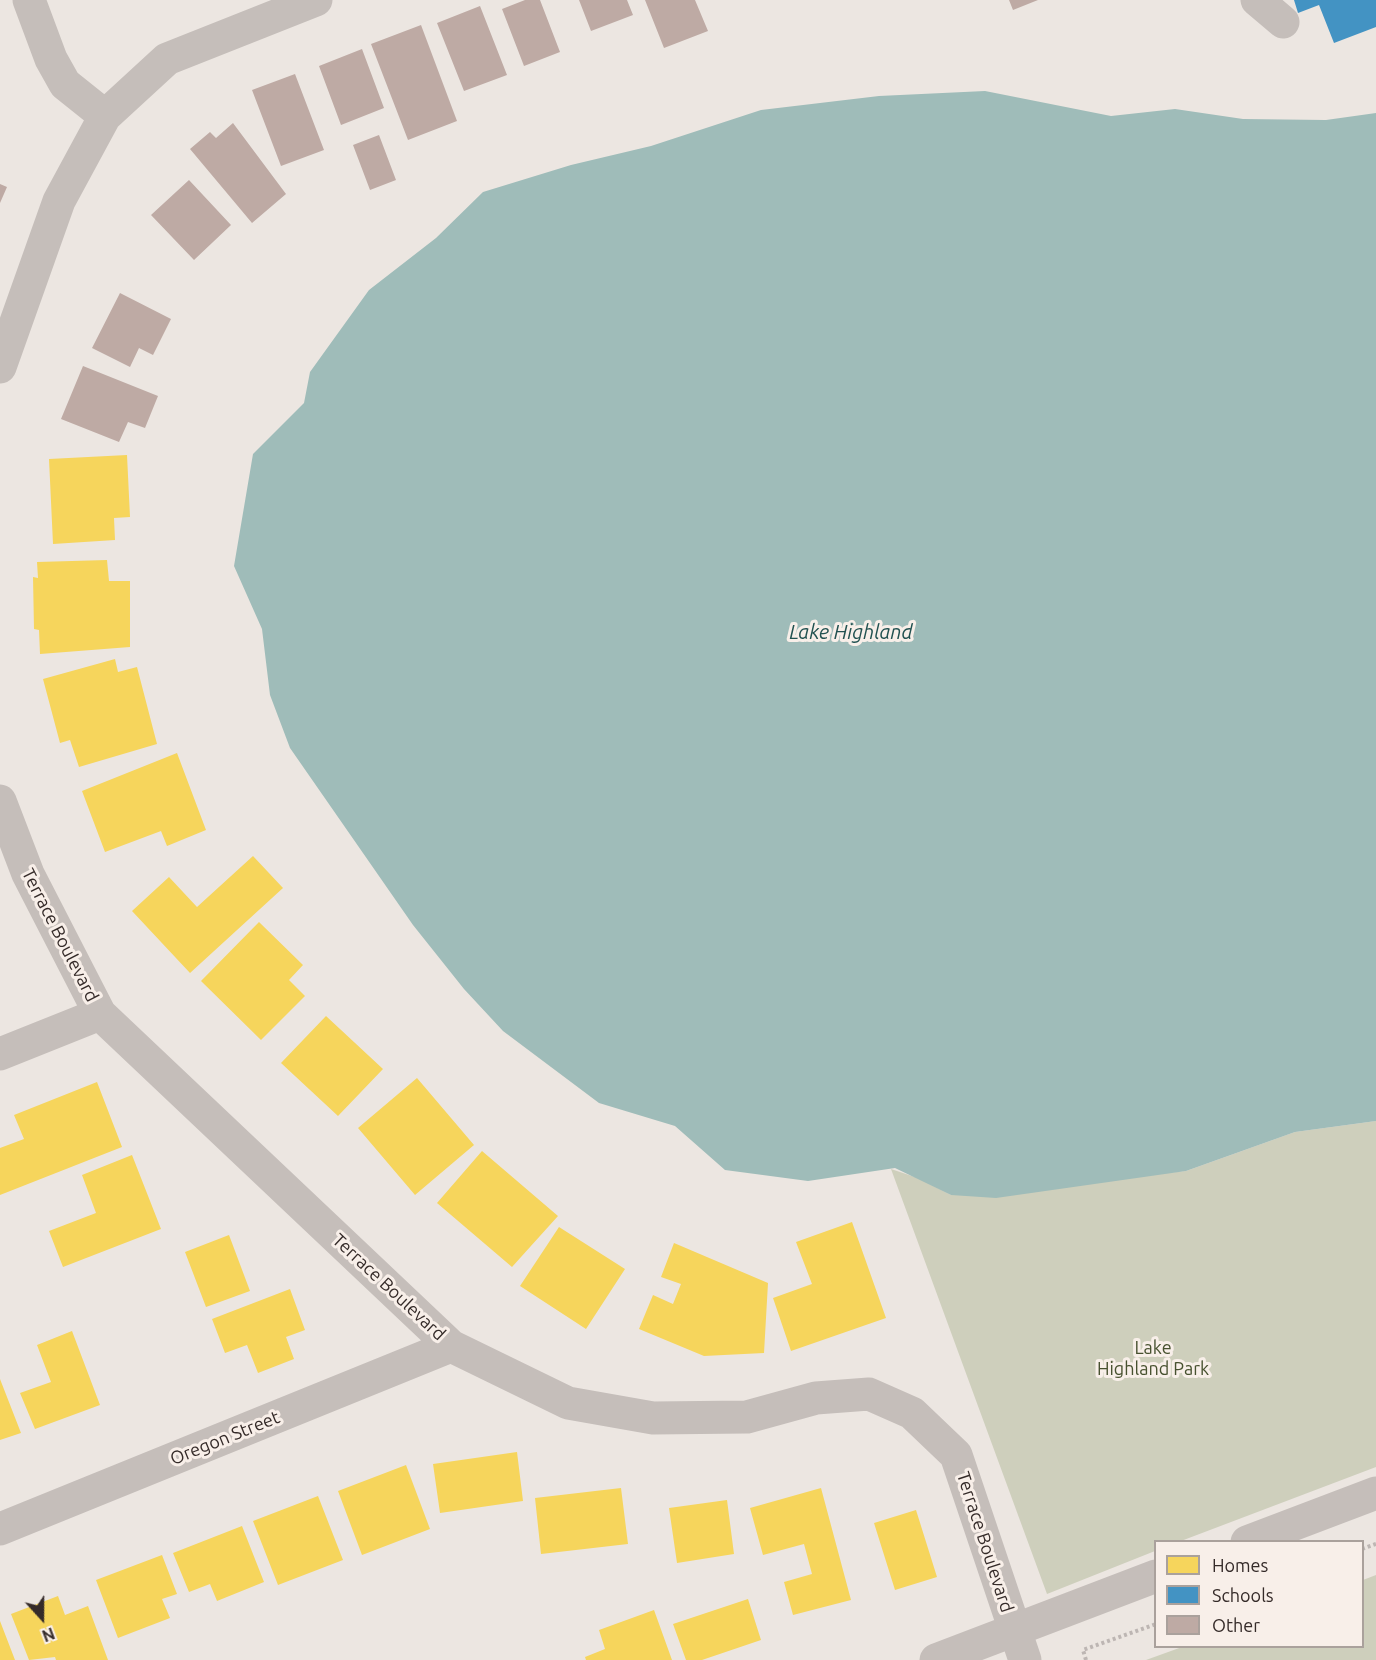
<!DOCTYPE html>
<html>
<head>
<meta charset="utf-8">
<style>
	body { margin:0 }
	#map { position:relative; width:1376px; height:1660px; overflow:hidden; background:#ece6e1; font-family:Ubuntu,sans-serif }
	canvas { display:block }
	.legend { position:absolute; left:1154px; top:1540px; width:210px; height:108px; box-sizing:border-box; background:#f8efe9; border:2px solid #aaa19c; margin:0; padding:8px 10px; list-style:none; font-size:18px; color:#352b29 }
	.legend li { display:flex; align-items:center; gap:12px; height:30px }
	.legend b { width:30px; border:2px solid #aaa19c }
	.north { position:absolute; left:12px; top:1588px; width:60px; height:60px; -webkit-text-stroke:4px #f8efe9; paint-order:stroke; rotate:159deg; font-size:16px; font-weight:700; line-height:24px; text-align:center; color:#352b29 }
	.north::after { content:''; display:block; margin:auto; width:21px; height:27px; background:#352b29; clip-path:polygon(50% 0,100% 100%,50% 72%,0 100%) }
</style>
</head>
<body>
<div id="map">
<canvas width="1376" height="1660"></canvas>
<ul class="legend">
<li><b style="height:16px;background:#f6d55c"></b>Homes</li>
<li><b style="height:16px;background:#4393c3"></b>Schools</li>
<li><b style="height:16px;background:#beaaa4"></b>Other</li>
</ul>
<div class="north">N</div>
</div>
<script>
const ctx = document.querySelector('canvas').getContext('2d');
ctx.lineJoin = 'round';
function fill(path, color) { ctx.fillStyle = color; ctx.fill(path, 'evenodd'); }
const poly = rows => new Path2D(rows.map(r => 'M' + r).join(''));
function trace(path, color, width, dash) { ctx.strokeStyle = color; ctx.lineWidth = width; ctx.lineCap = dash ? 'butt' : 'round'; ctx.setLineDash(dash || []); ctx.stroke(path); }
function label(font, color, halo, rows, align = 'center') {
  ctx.font = font + ' Ubuntu,sans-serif'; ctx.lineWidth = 6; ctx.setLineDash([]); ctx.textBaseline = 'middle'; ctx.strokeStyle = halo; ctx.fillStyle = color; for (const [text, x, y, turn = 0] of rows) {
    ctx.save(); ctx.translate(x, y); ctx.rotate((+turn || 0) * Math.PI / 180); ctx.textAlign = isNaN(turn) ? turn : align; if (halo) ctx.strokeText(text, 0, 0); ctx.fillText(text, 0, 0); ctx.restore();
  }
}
fill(poly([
	[1376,1121,1376,1467,1181,1541,1156,1542,1155,1551,1047,1594,891,1169,918,1178,951,1195,1186,1171,1295,1132],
	[1376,1575,1376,1660,1146,1660,1182,1647,1362,1646,1363,1580]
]), '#cecfbc');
fill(poly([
	[985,91,1111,116,1175,109,1243,119,1326,120,1376,113,1376,1121,1295,1132,1186,1171,996,1198,951,1195,895,1168,808,1181,725,1170,675,1126,599,1103,503,1031,464,989,413,925,290,748,270,695,262,629,234,566,253,454,304,403,310,372,369,290,436,238,483,192,571,165,651,146,761,110,879,96]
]), '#9fbcb9');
fill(poly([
	[127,455,130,517,114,518,115,540,53,544,49,459],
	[107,560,109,581,130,581,130,647,40,654,39,630,34,629,33,577,38,578,37,562],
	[115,659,118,672,137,667,157,744,79,767,70,740,60,743,43,679],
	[177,753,206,830,167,846,161,831,105,852,82,791],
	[253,856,283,888,190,973,132,911,169,877,197,907],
	[259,922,303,965,289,980,305,996,261,1040,201,981],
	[326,1016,383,1069,338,1116,281,1063],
	[417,1078,474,1145,415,1195,358,1128],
	[97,1082,122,1147,0,1195,0,1148,24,1139,14,1115],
	[482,1151,558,1216,512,1267,437,1203],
	[132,1155,161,1229,63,1267,49,1231,96,1213,82,1175],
	[852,1222,886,1318,791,1351,773,1298,812,1284,796,1242],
	[559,1227,625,1269,586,1329,520,1286],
	[229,1235,250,1291,206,1307,185,1252],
	[674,1243,768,1283,764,1353,704,1356,639,1329,653,1295,673,1304,681,1284,661,1277],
	[290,1289,305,1330,286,1337,294,1359,258,1373,247,1345,225,1353,212,1319],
	[72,1331,100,1405,35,1429,20,1393,51,1382,37,1345],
	[0,1379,21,1433,0,1440],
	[517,1452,523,1501,440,1513,433,1464],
	[406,1465,430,1529,362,1555,338,1491],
	[621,1488,628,1544,541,1554,535,1498],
	[821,1488,851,1600,793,1615,784,1582,812,1574,804,1544,763,1555,750,1508],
	[318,1496,343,1560,278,1585,253,1521],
	[727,1500,734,1554,677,1563,669,1508],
	[916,1510,937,1577,895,1590,874,1523],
	[242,1526,264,1582,217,1601,210,1584,189,1592,173,1553],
	[162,1555,177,1594,162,1599,170,1618,118,1638,96,1580],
	[58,1596,65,1615,88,1606,108,1660,56,1660,55,1657,29,1660,11,1614],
	[748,1599,761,1640,702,1660,686,1660,673,1624],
	[654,1610,672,1660,586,1660,585,1657,605,1649,599,1630],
	[0,1621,15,1660,0,1660]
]), '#f6d55c');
fill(poly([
	[1294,0,1376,0,1376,27,1334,43,1319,5,1298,13]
]), '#4393c3');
fill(poly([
	[525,0,540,0,560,52,524,66,502,9],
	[579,0,627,0,633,15,591,31],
	[645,0,695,0,708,31,664,48],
	[1009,0,1038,0,1013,10],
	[480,6,507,75,464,91,437,23],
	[421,25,457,121,408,140,371,44],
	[362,49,384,108,341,125,319,66],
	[295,74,324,150,281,166,252,90],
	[233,123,286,194,252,223,190,149,210,132,216,138],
	[379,135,396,180,370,190,353,145],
	[189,180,231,225,194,260,151,215],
	[0,184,7,187,0,203],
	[120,293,171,319,153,355,139,348,130,367,92,348],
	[83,366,158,396,145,428,128,422,119,442,61,419]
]), '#beaaa4');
trace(poly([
	[1362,1549,1376,1544],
	[1086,1660,1083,1650,1156,1624]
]), '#bdb6b3', 4, [3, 3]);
trace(poly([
	[29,0,51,59,65,84,105,116],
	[1257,0,1283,22],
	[0,367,59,201,105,116,167,59,316,0],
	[0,801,28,874,100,1014,451,1346,568,1403,653,1418,747,1417,816,1398,869,1394,912,1413,956,1455,1025,1660],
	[0,1054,100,1014],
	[0,1529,451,1346],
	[1247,1542,1376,1493],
	[936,1660,1156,1576]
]), '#c5beba', 33);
label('18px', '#352b29', '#f8efe9', [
	["Terrace Boulevard",60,935,63],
	["Terrace Boulevard",389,1287,43],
	["Oregon Street",225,1438,-22],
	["Terrace Boulevard",985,1542,72]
]);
label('18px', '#47512f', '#f8efe9', [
	["Lake",1153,1348],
	["Highland Park",1153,1369]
]);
label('italic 20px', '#225251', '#f8efe9', [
	["Lake Highland",851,632]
]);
</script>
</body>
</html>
